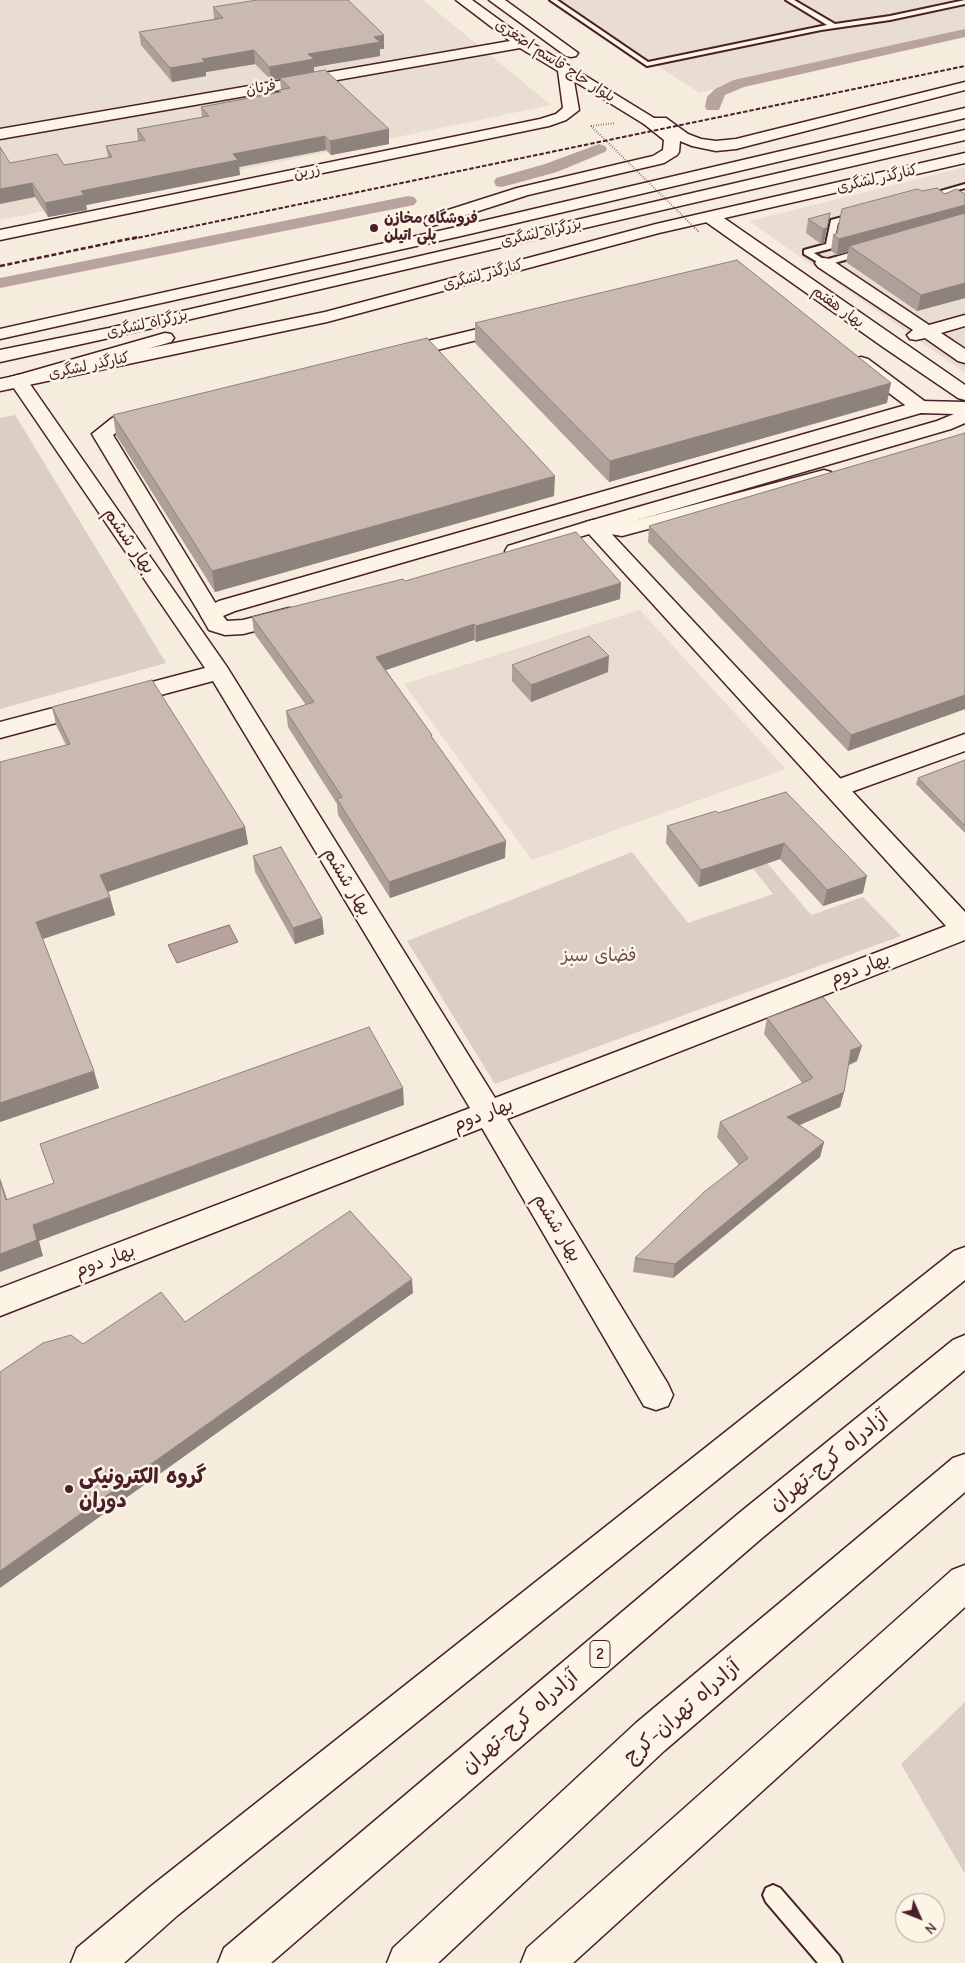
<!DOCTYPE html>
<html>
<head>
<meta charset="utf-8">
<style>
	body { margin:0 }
	#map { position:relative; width:965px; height:1963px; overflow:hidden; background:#f5ecde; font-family:"Comic Neue",sans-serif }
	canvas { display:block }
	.north { position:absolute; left:895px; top:1893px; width:50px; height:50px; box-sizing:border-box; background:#fcf5e5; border:1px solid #b59f9b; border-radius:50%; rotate:134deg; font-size:14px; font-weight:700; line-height:20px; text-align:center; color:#4a1f2b }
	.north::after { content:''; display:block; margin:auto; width:18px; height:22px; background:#4a1f2b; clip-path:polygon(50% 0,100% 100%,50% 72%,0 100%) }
</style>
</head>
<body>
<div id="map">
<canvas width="965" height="1963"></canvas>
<div class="north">N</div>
</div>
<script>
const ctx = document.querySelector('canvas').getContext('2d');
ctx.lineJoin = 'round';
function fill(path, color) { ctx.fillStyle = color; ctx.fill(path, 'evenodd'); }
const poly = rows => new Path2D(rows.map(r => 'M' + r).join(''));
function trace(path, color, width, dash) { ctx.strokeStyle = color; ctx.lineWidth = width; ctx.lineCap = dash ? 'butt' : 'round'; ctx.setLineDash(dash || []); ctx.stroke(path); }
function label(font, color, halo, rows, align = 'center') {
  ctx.font = font + ' "Comic Neue","Playpen Sans Arabic",sans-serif'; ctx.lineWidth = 5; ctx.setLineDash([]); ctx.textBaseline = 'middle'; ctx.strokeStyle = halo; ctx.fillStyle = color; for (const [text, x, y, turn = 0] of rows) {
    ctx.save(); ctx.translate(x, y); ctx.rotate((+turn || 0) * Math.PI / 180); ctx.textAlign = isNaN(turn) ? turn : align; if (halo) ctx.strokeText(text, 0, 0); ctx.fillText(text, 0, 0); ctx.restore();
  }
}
fill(poly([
	[0,0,423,0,551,105,0,220],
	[554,0,965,0,965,30,749,79,700,93],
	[965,167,965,373,749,221,938,174],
	[640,610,786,769,532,860,404,684]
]), '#e8ddd0');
fill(poly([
	[15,415,166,663,0,709,0,418],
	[729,818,811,915,863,897,901,936,495,1084,407,941,632,852,688,923,773,894,717,823],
	[965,1702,965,1874,901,1764]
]), '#dbcec4');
const water = poly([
	[229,925,238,942,177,963,168,945,229,925]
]);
fill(water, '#b8a39e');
trace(water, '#8c6e70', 1);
fill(poly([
	[965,29,965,37,744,87,725,95,719,110,707,110,705,107,707,97,715,89,734,80,965,29],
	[599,144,605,146,607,149,605,152,557,172,502,187,496,186,494,182,496,178,545,164,599,144],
	[408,196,414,197,417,201,414,205,0,288,0,278,408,196]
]), '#b8a39e');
const lane = poly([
	[550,0,557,0,648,62,827,25,786,0,794,0,835,24,890,16,965,0,965,4,890,20,821,30,647,66,550,0],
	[965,184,965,188,924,199,920,197,965,184],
	[858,213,862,215,861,217,838,223,833,248,814,253,825,260,866,248,869,249,869,253,824,266,804,254,804,250,826,244,831,220,858,213],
	[773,1885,780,1888,839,1956,842,1963,818,1963,766,1902,763,1895,766,1888,773,1885]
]);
const street = poly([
	[511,321,517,322,520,326,517,330,397,360,390,358,388,354,390,350,511,321],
	[861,357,868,359,927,403,930,407,927,411,920,413,913,411,854,367,852,363,854,359,861,357],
	[149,408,156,410,159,414,156,418,126,426,113,435,222,614,219,619,211,621,203,619,92,434,112,418,149,408],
	[824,470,831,472,834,476,831,480,622,536,586,530,583,526,586,522,593,520,622,524,824,470],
	[965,734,965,751,837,797,828,795,825,789,828,783,965,734]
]);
const secondary = poly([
	[456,0,472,0,527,40,654,118,657,121,654,124,644,124,574,81,579,110,566,120,549,126,0,240,0,230,540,119,556,114,563,108,558,71,520,48,0,139,0,129,510,41,456,0],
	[489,0,505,0,578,53,576,56,571,57,566,56,489,0],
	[712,213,718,214,965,385,965,400,958,398,883,347,706,222,704,218,706,214,712,213],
	[824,258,830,259,929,325,965,315,965,326,941,333,965,349,965,363,958,361,925,338,916,340,910,339,907,335,913,330,818,267,815,263,818,259,824,258],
	[18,375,25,377,227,667,495,1098,946,926,589,534,516,557,508,556,505,551,508,546,586,522,937,421,954,414,921,413,235,611,223,616,227,621,243,620,289,608,297,610,300,615,297,620,243,634,225,635,209,630,200,614,203,609,219,601,913,403,920,401,965,402,965,423,951,429,607,529,965,912,965,940,507,1119,668,1384,673,1395,668,1406,656,1410,644,1406,482,1128,0,1316,0,1288,470,1108,213,681,0,738,0,722,205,668,9,381,11,377,18,375]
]);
const primary = poly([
	[965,153,965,163,659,233,327,322,0,391,0,379,325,312,656,224,965,153]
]);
const highway = poly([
	[965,82,965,90,736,149,716,151,692,146,680,141,679,152,677,155,664,163,528,195,432,226,426,225,424,221,426,217,517,188,653,156,663,150,664,140,644,124,641,121,644,118,666,118,688,134,701,139,716,141,736,139,965,82],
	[965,108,965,118,461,236,0,339,0,329,461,226,965,108],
	[965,130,965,140,109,338,0,362,0,350,109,328,965,130],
	[165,333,171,334,174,338,171,342,18,387,11,385,9,381,11,377,165,333],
	[965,1247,965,1280,178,1915,124,1963,71,1963,77,1948,150,1887,954,1251,965,1247],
	[965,1335,965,1370,762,1538,271,1963,218,1963,224,1948,738,1514,953,1340,965,1335],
	[965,1454,965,1492,664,1751,438,1963,387,1963,393,1948,636,1723,953,1458,965,1454],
	[965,1565,965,1607,573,1963,521,1963,527,1948,952,1570,965,1565]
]);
trace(lane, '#4a1f2b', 4);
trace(street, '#4a1f2b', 3);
trace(secondary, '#4a1f2b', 3);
trace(primary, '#4a1f2b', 3);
trace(highway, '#4a1f2b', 3);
trace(poly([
	[591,126,615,123]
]), '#4a1f2b', 2, [0.5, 2]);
fill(lane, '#fcf5e5');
fill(street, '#fcf5e5');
fill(secondary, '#fcf5e5');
fill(primary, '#fcf5e5');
fill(highway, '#fcf5e5');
trace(poly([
	[132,239,965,66]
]), '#4a1f2b', 2, [4.5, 2]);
trace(poly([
	[0,266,138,237]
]), '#4a1f2b', 2.5, [5, 2.5]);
trace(poly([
	[591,126,699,232]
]), '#4a1f2b', 2, [0.5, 2]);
fill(poly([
	[213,7,384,35,384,49,380,49,380,56,314,67,314,72,389,144,331,155,326,150,239,167,240,175,86,205,87,210,48,217,35,197,10,163,64,165,108,157,106,146,138,141,137,129,202,117,201,107,279,92,279,90,281,90,280,79,271,80,255,64,206,72,206,76,172,82,141,45,139,32,214,19],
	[922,191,945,194,965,194,965,298,917,311,846,262,848,252,837,255,831,251,833,235],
	[830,213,824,243,821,244,806,233,808,219],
	[475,323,887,403,609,482,475,343],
	[113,415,554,496,215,592,116,435],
	[965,433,965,709,848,751,648,542,649,526],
	[405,581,620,599,476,642,474,640,386,670,433,739,505,858,390,898,338,815,337,804,288,727,286,711,306,705,254,633,252,617],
	[512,665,608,672,531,702,512,681],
	[52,707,245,827,248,844,108,892,110,897,115,915,43,939,99,1088,0,1122,66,745,56,725],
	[965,760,965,833,916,784,918,778],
	[786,792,863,893,823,906,780,859,699,887,666,843,667,826,718,813],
	[253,856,322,918,324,934,295,944,255,872],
	[767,1018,857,1061,848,1065,844,1092,840,1107,800,1125,824,1142,820,1157,673,1278,633,1272,635,1258,739,1165,717,1137,720,1122,802,1083,764,1034]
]), '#ae9f98');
fill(poly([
	[384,35,384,49,380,49,380,56,314,67,314,73,271,80,269,67,308,54,374,37],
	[254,50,255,64,206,72,206,76,172,82,170,68,202,59],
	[389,129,389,144,331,155,330,141],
	[325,136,326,150,239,167,240,175,86,205,87,210,48,217,45,203,81,191,233,154],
	[32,183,35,197,0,204,0,189],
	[965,205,965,220,849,246,848,252,837,255,839,239],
	[830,213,824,243,821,244,823,229],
	[965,283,965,298,917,311,921,295],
	[891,383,887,403,609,482,610,461],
	[555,476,554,496,215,592,212,571],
	[621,583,620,599,476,642,476,626],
	[474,624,474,640,377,673,376,657],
	[609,656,608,672,531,702,531,685],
	[965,695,965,709,848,751,851,735],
	[245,827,248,844,104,893,100,875],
	[506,841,505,858,390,898,389,882],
	[784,843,780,859,699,887,701,870],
	[867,876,863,893,823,906,827,890],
	[110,897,115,915,42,939,36,922],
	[322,918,324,934,295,944,293,928],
	[862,1046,857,1061,847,1066,851,1050],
	[94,1071,99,1088,0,1122,0,1103],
	[403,1088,404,1105,39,1241,43,1256,0,1272,0,1254,33,1225],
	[844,1092,840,1107,784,1132,787,1117],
	[824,1142,820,1157,673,1278,675,1264],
	[0,1178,13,1217,6,1200,0,1181],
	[412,1279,413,1293,0,1588,0,1571]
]), '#8d827c');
const building = poly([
	[257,0,348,0,384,35,374,37,380,42,308,54,314,59,269,67,254,50,202,59,205,62,170,68,139,32,223,18,213,7,257,0],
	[325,70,389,129,330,141,325,136,233,154,238,160,81,191,84,195,45,203,32,183,0,189,0,147,10,163,57,154,64,165,112,157,106,146,145,140,137,129,209,116,201,107,281,92,279,90,290,88,280,78,325,70],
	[937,188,945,194,956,189,965,194,965,205,839,239,833,235,837,233,842,209,917,189,922,191,937,188],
	[830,213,827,228,823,229,808,219,830,213],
	[965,213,965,283,921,295,849,246,965,213],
	[737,260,891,383,610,461,475,323,737,260],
	[427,338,555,476,212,571,113,415,427,338],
	[965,433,965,695,851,735,649,526,965,433],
	[576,532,621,583,476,626,474,624,376,657,432,735,431,736,506,841,389,882,337,799,342,797,286,711,314,702,252,617,403,579,405,581,576,532],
	[589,636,609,656,531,685,512,665,589,636],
	[152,680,245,827,100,875,110,897,36,922,94,1071,0,1103,0,762,70,744,52,707,152,680],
	[965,760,965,826,918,778,965,760],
	[786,792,867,876,827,890,784,843,701,870,667,826,716,811,718,813,786,792],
	[281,847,322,918,293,928,253,856,281,847],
	[823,997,862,1046,851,1050,844,1092,787,1117,824,1142,675,1264,635,1258,704,1192,748,1158,720,1122,813,1078,767,1018,823,997],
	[369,1027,403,1088,33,1225,37,1240,0,1254,0,1181,6,1200,54,1183,40,1144,369,1027],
	[350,1211,412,1279,0,1571,0,1372,43,1343,71,1335,83,1344,161,1292,185,1322,350,1211]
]);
fill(building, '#cab9b1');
trace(building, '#8d827c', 1);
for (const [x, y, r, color] of [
	[374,228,5,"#4a1f2b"],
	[69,1489,5,"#4a1f2b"]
]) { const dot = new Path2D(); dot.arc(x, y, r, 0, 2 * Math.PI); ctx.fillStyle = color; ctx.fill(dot); trace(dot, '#fcf5e5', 2); }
label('15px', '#4a1f2b', '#fcf5e5', [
	["بلوار حاج قاسم اصغری",555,61,33],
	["فرنان",261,88,-10],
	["زرین",307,172,-12],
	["کنارگذر لشگری",877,179,-13],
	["بزرگراه لشگری",541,233,-13],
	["کنارگذر لشگری",483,275,-15],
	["بهار هفتم",838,307,36],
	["بزرگراه لشگری",147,324,-13],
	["کنارگذر لشگری",89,366,-12]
]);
label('bold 15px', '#4a1f2b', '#fcf5e5', [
	["فروشگاه مخازن",384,219],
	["پلی اتیلن",384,236]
], 'left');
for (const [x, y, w] of [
	[600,1654,20]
]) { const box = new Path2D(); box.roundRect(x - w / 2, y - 13.5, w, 27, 4); ctx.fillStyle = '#fcf5e5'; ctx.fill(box); trace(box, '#4a1f2b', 1); }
label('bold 16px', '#4a1f2b', null, [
	["2",600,1654]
]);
label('18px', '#4a1f2b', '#fcf5e5', [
	["بهار ششم",129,541,55],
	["بهار ششم",347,882,59],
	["بهار دوم",860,969,-21],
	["بهار دوم",483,1115,-21],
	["بهار ششم",557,1228,59],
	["بهار دوم",105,1261,-21]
]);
label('18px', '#6e4b51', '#fcf5e5', [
	["فضای سبز",599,956]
]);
label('21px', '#4a1f2b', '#fcf5e5', [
	["آزادراه کرج-تهران",829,1461,-39],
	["آزادراه تهران-کرج",682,1712,-41],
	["آزادراه کرج-تهران",520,1722,-41]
]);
label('bold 21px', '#4a1f2b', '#fcf5e5', [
	["گروه الکترونیکی",79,1477],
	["دوران",79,1501]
], 'left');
</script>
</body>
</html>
